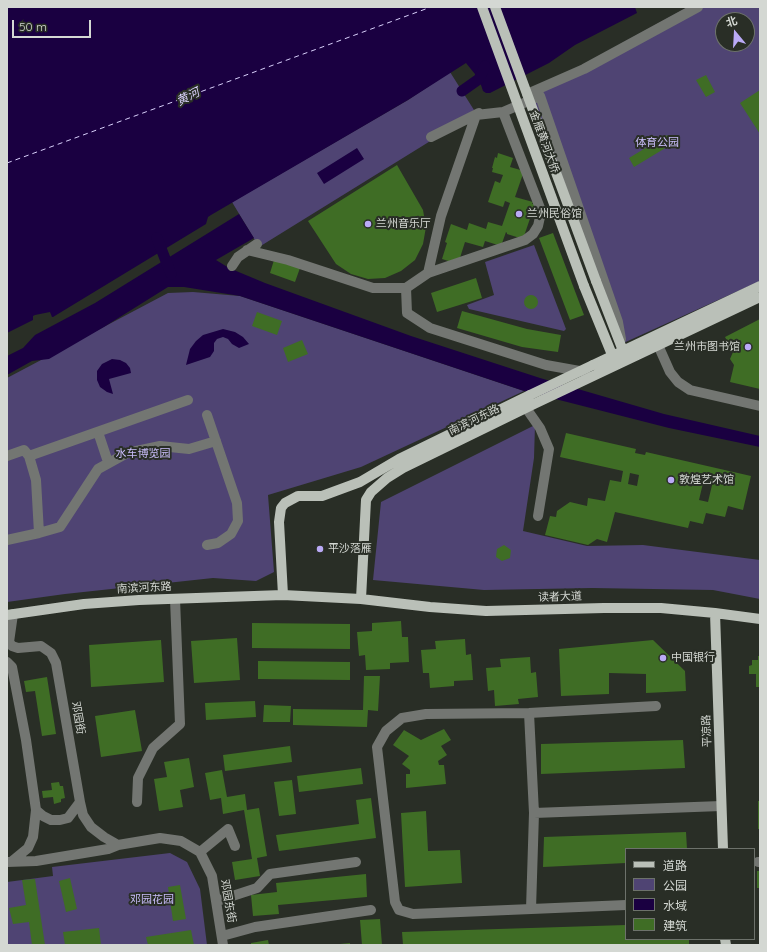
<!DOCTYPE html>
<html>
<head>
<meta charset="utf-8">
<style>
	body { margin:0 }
	#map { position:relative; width:767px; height:952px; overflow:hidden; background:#292e26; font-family:Quicksand,"Noto Sans SC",sans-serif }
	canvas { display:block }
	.frame { position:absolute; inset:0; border:8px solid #d4d8d3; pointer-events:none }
	.legend { position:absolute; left:625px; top:848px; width:130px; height:92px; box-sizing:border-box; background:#292e26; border:1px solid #6d726b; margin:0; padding:5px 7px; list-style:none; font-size:12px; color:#d4d8d3 }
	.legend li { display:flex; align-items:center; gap:8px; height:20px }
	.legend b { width:20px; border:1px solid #6d726b }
	.north { position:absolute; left:715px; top:12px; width:40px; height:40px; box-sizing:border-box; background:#292e26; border:1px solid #6d726b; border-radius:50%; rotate:342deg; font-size:11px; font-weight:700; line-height:16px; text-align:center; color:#d4d8d3 }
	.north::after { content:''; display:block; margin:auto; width:14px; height:18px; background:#baaaf6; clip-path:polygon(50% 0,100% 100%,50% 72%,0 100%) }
	.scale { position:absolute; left:12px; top:20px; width:79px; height:18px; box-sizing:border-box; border:2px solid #d4d8d3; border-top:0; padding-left:5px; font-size:12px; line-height:14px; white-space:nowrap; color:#d4d8d3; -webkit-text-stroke:3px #292e26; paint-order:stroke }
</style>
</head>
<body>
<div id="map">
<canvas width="767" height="952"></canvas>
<div class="frame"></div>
<ul class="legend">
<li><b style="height:5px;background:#bac0b8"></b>道路</li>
<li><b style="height:11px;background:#4f4473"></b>公园</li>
<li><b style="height:11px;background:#1a0041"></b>水域</li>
<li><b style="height:11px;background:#3f6d25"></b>建筑</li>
</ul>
<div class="north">北</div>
<div class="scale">50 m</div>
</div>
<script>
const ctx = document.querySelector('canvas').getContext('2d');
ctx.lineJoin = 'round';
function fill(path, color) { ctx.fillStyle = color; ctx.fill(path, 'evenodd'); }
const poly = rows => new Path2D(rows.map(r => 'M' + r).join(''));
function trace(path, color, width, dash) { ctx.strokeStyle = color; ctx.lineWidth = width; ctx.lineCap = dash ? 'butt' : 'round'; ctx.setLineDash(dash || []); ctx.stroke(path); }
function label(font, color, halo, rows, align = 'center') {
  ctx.font = font + ' Quicksand,"Noto Sans SC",sans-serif'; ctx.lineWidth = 4; ctx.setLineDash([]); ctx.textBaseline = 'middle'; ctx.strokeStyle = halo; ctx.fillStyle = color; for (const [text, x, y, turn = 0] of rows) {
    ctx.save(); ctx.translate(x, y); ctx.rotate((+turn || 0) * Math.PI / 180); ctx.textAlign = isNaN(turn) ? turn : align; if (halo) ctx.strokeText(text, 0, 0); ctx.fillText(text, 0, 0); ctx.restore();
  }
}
fill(poly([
	[688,7,760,7,760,281,619,345,531,93],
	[723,20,747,20,747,44,723,44],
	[450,72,474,110,432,140,259,247,232,202,408,100],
	[534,245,566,329,564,331,469,309,467,305,494,295,485,262],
	[193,292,240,296,524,391,361,467,268,495,274,572,256,581,213,578,65,594,7,602,7,378,168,293],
	[535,425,534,458,523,531,587,546,643,545,760,560,760,599,713,590,592,588,484,590,373,580,381,502],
	[170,853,187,862,200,889,207,945,7,945,7,882,53,876,52,867]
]), '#4f4473');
fill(poly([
	[7,7,635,7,637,13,575,45,549,63,490,93,486,93,483,91,479,79,466,63,408,100,211,215,208,217,206,224,53,317,52,317,50,312,35,315,33,316,33,320,7,333],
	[357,148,364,159,324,184,317,173],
	[239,214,254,238,216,260,229,268,265,283,411,336,540,378,664,414,760,436,760,447,669,428,524,391,240,296,184,287,168,287,104,327,49,359,32,361,7,375,7,356,23,348,35,335,95,303],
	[223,329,235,332,243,337,249,344,239,348,232,344,228,339,223,337,217,339,214,343,214,351,210,357,186,365,190,349,196,341,203,335],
	[112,359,120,360,126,363,130,368,131,373,109,379,113,394,107,392,100,387,97,380,97,371,102,364]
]), '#1a0041');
trace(poly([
	[462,91,479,79,485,66],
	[157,238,171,274]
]), '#1a0041', 11);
trace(poly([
	[7,163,431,7]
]), '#d9d1fb', 1, [5, 4]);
fill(poly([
	[706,75,715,92,706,97,696,80],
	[760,90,760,134,740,103],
	[667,135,672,144,634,167,629,158],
	[498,153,513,158,510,167,524,171,515,197,533,202,532,204,535,204,523,239,507,234,507,233,506,232,501,246,485,241,483,247,465,242,458,264,442,259,447,243,445,242,451,224,467,230,469,223,486,229,488,222,502,226,510,203,505,201,503,207,488,202,495,181,500,183,503,175,492,172,493,168,492,168,495,157,497,158],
	[397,165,423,210,426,227,423,244,415,260,401,271,385,278,368,279,351,274,336,264,308,221],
	[553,233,584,315,570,320,539,238],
	[274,260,300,268,295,282,270,273],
	[476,278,482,298,437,312,431,293],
	'524 302a7 7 0 1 1 14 0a7 7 0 1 1-14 0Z',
	[462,311,527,329,561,335,558,352,522,347,457,328],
	[257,312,282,321,277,335,252,326],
	[760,319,760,389,730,382,734,365,730,359,733,352,725,337],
	[302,340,308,354,288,362,283,348],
	[566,433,636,449,635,453,645,455,646,452,751,476,743,510,728,506,725,517,706,513,703,524,690,521,688,528,615,512,607,542,597,539,588,545,545,535,550,516,556,517,557,511,570,502,587,506,588,498,605,501,610,480,621,482,623,471,560,457],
	[630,473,639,475,637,486,628,484],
	[704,479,713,481,708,502,699,500],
	[504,545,511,550,510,558,502,561,496,557,497,549],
	[401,621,402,637,408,637,409,662,390,663,390,669,366,670,365,655,359,656,357,632,372,631,372,623],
	[252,623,350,624,350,649,252,648],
	[237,638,240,680,194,683,191,641],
	[465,639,466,655,471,654,473,680,454,681,454,686,430,688,429,673,423,673,421,650,436,649,435,641],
	[161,640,164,682,91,687,89,645],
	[653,640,685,671,686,691,646,693,646,674,609,673,609,694,561,696,559,649],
	[758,656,760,656,760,687,756,687,756,674,749,674,749,666,752,665,752,660,758,660],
	[530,657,531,673,536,672,538,697,518,699,519,704,495,706,494,690,488,691,486,668,501,667,500,659],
	[258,661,350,662,350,680,258,679],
	[364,676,380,676,378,711,368,710,367,727,293,725,293,709,363,710],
	[47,677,56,734,42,736,35,691,26,692,24,681],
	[255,701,256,717,206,720,205,703],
	[264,705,291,706,290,722,263,722],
	[135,710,142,751,101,757,95,716],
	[444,729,451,740,441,746,447,755,438,761,439,765,444,765,446,784,406,788,406,774,410,774,410,770,402,764,409,756,393,745,404,730,421,740],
	[683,740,685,768,541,774,541,744],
	[290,746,292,762,225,771,223,755],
	[189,758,194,787,180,790,183,807,159,811,154,779,167,777,164,762],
	[361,768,363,784,299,792,297,776],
	[222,770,227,797,245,794,247,810,259,808,267,856,257,858,260,876,235,880,232,862,252,859,244,810,223,814,221,798,210,800,205,773],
	[292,780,296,814,279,816,274,782],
	[59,782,60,786,63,786,65,798,61,799,61,802,54,804,53,797,43,798,42,791,52,790,51,783],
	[371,798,376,838,279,851,276,835,359,824,356,800],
	[758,801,760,801,760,829,758,829],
	[426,811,428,851,460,850,462,883,405,887,401,813],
	[686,832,687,849,626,849,626,863,543,867,544,837],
	[757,871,760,871,760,888,757,888],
	[366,874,367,897,278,905,279,914,253,916,251,895,277,892,276,883],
	[70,878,77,909,66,912,59,881],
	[35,879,45,945,32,945,29,922,13,924,9,908,26,905,22,880],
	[180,885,186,919,173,921,168,887],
	[380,919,382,945,362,945,360,920],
	[626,925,626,939,689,939,689,945,403,945,402,932],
	[99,928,101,945,65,945,63,932],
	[191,930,194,945,148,945,146,937],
	[268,940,269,945,251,945,251,943],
	[350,943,350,945,340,945,340,944]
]), '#3f6d25');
trace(poly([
	[527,94,584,69,698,7],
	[431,137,479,113],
	[247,250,288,260,373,288,406,288,428,273,441,216,476,115,503,112,540,96,618,322,621,339],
	[232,266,238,257,257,244],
	[428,273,525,240,533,234,538,226,540,217,540,208,503,112],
	[406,288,407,313,430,328,546,365,585,372],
	[658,345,670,372,678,382,690,390,760,406],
	[526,408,540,428,549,449,538,516],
	[98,432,108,462],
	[7,456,24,450,29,456,36,480,39,533],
	[29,456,188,400],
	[7,540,39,533,60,527,98,469,127,453,160,446,189,449,216,441],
	[207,545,218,543,231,534,238,521,237,503,207,415],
	[13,614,9,642,12,646,18,648,41,646,51,653,56,663,80,802,83,815,91,827,104,837,118,845],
	[7,662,12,667,26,740,36,810,33,837,28,848,11,862],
	[529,713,534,813,531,909],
	[137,802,138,778,153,748,180,724,175,599],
	[36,810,43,816,51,820,60,820,68,818,80,802],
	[534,813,721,806],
	[200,852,228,829,235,846],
	[7,862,36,861,108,849,118,845,160,838,181,841,200,852,212,876,223,945],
	[758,862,760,862],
	[217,901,257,888,270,874,356,862],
	[626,905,413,914,399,910,395,902,377,747,386,731,402,718,426,714,529,713,656,706],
	[222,936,255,927,371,910]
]), '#737672', 10);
trace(poly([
	[596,281,625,356],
	[584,286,615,362],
	[593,365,760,286],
	[283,595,279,522,281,508,285,503,298,496,322,496,360,482,399,459,530,395],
	[361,599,366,500,371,492,387,478,403,468,534,404,760,297],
	[715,613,723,849],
	[7,615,84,604,139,600,283,595,361,599,430,607,486,611,604,608,661,608,715,613,760,619],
	[725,939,726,945]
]), '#bac0b8', 10);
trace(poly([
	[482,7,584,286],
	[495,7,596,281],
	[530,395,593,365]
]), '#bac0b8', 10);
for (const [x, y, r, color] of [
	[519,214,4,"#baaaf6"],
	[368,224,4,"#baaaf6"],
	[748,347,4,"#baaaf6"],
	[671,480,4,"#baaaf6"],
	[320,549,4,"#baaaf6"],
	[663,658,4,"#baaaf6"]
]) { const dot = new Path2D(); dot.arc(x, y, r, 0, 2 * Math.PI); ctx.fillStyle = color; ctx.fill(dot); trace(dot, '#292e26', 1.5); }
label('11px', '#d4d8d3', '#292e26', [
	["金雁黄河大侨",544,142,70],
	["南滨河东路",474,420,-26],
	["南滨河东路",144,588,-3],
	["读者大道",560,597,-2],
	["邓园街",78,718,80],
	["平凉路",707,731,-92],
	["邓园东街",228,901,80]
]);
label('11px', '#c9bdfa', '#292e26', [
	["体育公园",657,143],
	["水车博览园",143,454],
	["邓园花园",152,900]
]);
label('11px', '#d4d8d3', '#292e26', [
	["兰州民俗馆",527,214],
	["兰州音乐厅",376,224],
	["兰州市图书馆",740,347,"right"],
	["敦煌艺术馆",679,480],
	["平沙落雁",328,549],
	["中国银行",671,658]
], 'left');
label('italic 12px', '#d9d1fb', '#292e26', [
	["黄河",188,97,-27]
]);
</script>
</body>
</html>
